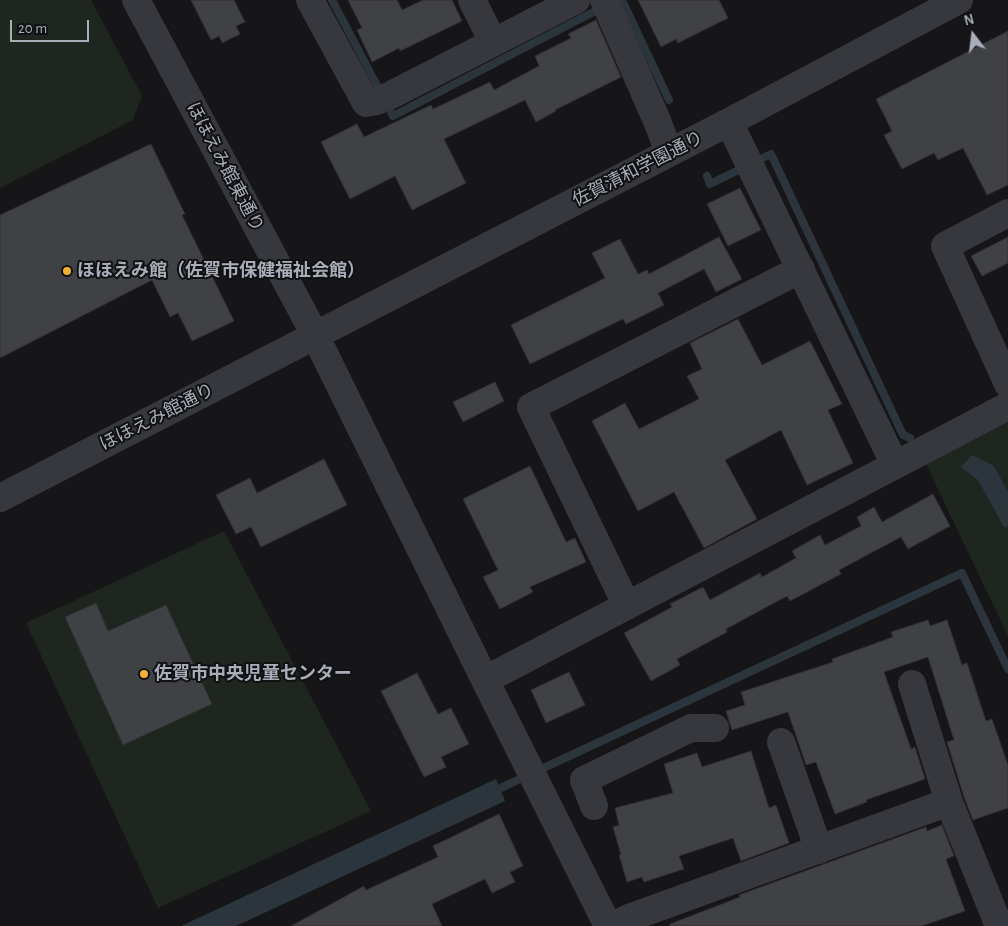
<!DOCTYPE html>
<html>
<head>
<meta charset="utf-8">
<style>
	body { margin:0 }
	#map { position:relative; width:1008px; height:926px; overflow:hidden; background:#161618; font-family:"Alegreya Sans",sans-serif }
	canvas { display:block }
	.north { position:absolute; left:948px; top:10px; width:50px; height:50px; -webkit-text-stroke:4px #111113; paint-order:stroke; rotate:345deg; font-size:14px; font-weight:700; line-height:20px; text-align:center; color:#a8adb8 }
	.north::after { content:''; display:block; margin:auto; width:18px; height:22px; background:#a8adb8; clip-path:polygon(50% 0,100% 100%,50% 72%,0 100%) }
	.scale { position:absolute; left:10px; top:20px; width:79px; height:22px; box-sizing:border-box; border:2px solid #a8adb8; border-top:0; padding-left:6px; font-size:15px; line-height:18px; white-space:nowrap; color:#a8adb8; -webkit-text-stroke:4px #111113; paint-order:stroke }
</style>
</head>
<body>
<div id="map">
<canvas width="1008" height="926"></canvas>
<div class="north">N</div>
<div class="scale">20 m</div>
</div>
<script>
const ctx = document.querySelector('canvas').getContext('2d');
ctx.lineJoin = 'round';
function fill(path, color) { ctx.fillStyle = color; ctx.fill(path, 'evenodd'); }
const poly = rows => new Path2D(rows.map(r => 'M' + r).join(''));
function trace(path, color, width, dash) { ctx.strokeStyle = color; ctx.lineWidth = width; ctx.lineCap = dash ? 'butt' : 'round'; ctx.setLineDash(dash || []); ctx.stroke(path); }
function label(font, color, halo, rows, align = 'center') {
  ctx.font = font + ' "Alegreya Sans","Noto Sans JP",sans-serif'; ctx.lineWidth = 4; ctx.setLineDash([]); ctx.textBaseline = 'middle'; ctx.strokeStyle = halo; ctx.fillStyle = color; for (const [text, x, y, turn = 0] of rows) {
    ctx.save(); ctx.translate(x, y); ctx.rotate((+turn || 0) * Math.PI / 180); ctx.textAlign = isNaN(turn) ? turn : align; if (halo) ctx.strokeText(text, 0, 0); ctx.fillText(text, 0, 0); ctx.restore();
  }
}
fill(poly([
	[0,0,91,0,142,96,133,120,0,188],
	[1008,420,1008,636,925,462],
	[224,531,371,811,158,908,26,623]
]), '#1e261f');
fill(poly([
	[972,455,994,466,1008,492,1008,527,1004,527,978,480,961,467],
	[496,779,505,801,236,926,181,926]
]), '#2c353c');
trace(poly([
	[332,0,393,116,601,8],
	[622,0,669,100],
	[707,176,710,184,771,154,903,435,910,438],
	[492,792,962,573,1008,669]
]), '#2c353c', 8);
const building = poly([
	[191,0,234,0,245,22,236,26,240,34,222,43,219,36,211,40,191,0],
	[348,0,397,0,402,10,423,0,452,0,462,21,400,51,399,48,372,62,357,30,362,28,348,0],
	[638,0,719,0,728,18,678,43,676,39,661,47,638,0],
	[596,20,621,77,555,110,556,111,536,122,525,100,444,139,466,183,412,210,395,176,350,199,321,142,357,124,364,137,431,105,433,109,490,82,494,90,539,66,535,56,571,38,568,34,596,20],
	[1008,31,1008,185,987,195,963,148,938,160,934,153,902,169,884,135,892,131,876,99,1008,31],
	[151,144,185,214,182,215,234,321,192,341,178,313,170,317,152,280,0,358,0,215,151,144],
	[740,188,761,230,728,246,707,204,740,188],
	[719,237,742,279,716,292,704,269,658,293,664,305,626,324,623,319,530,364,511,325,605,278,592,253,620,239,638,274,647,270,649,274,719,237],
	[1008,237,1008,263,982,276,971,256,1008,237],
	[738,319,762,365,810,341,842,404,828,410,853,463,807,485,781,430,725,460,757,519,704,548,674,492,638,511,592,421,625,403,639,429,699,399,687,376,702,369,690,343,738,319],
	[495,382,504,401,463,422,453,402,495,382],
	[324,459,347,505,261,547,251,527,236,534,216,495,250,478,257,493,324,459],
	[530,466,566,542,575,538,586,562,530,587,533,592,500,609,483,577,498,570,463,499,530,466],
	[933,494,950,526,908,549,901,537,839,570,841,574,790,601,787,596,726,629,727,632,677,659,680,665,651,681,624,633,672,607,670,604,703,587,710,600,760,573,762,577,796,558,792,551,820,535,825,545,861,526,857,517,874,507,882,522,933,494],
	[96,603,108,631,166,605,212,704,123,745,65,617,96,603],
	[928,620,930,626,947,620,962,665,967,663,986,721,992,719,1008,765,1008,808,973,820,964,797,947,742,954,740,928,657,884,672,911,749,915,747,925,779,866,800,867,802,835,814,816,762,806,765,788,712,732,730,726,711,745,705,741,692,833,662,832,659,893,637,891,632,928,620],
	[569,672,585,705,546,723,531,690,569,672],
	[417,673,438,714,451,708,469,744,441,757,446,767,424,777,381,691,417,673],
	[751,751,769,808,776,805,789,843,741,861,733,838,679,856,684,869,644,882,642,877,627,882,619,855,621,855,613,827,619,825,615,808,673,793,664,764,697,753,702,767,751,751],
	[499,814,523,866,510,872,515,882,492,893,485,879,432,904,442,926,291,926,364,886,366,890,438,857,433,846,499,814],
	[942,825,954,856,946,859,965,911,922,926,670,926,670,924,740,897,739,895,926,827,927,831,942,825]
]);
fill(building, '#404145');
trace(building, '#303034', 1);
trace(poly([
	[136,0,315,335,485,680,608,926],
	[310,0,366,103,377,101,391,95,576,0],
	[472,0,493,42],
	[604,0,658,123,669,153],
	[729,122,895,465],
	[1008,213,945,246,1008,384],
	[0,498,729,122,959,0],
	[627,606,531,407,801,269],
	[485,680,1008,406],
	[912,684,949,802],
	[781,742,819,850],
	[594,806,584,780,691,728,715,728],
	[612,926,629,918,949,802,999,926]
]), '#37383d', 28);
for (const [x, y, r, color] of [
	[67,271,5,"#f2b134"],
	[144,674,5,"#f2b134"]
]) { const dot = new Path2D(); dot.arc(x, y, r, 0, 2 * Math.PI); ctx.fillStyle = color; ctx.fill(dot); trace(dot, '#111113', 2); }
label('18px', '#a8adb8', '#111113', [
	["ほほえみ館東通り",225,167,62],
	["佐賀清和学園通り",638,169,-27],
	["ほほえみ館通り",157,417,-27]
]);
label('bold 18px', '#a8adb8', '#111113', [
	["ほほえみ館（佐賀市保健福祉会館）",77,271],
	["佐賀市中央児童センター",154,674]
], 'left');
</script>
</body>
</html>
